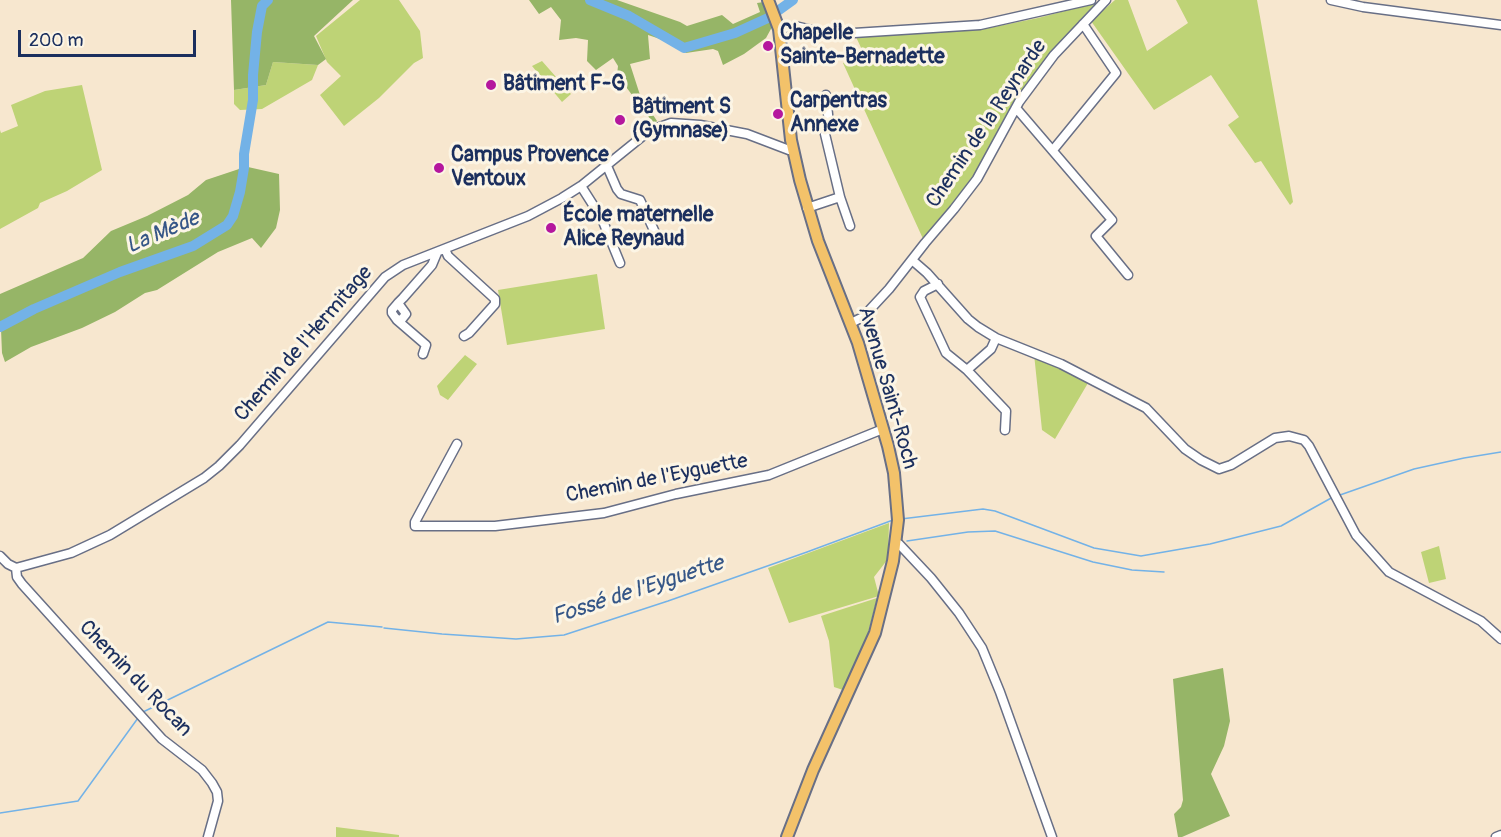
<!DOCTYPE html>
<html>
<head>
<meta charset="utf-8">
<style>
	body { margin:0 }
	#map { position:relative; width:1501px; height:837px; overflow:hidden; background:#f7e7cf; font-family:Pangolin,sans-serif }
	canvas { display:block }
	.scale { position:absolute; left:18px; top:30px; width:178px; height:27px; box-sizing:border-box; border:3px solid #1b2f5e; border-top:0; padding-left:8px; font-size:18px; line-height:21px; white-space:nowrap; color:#1b2f5e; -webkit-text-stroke:4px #fcf5e5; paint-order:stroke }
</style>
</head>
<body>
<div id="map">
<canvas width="1501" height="837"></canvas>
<div class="scale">200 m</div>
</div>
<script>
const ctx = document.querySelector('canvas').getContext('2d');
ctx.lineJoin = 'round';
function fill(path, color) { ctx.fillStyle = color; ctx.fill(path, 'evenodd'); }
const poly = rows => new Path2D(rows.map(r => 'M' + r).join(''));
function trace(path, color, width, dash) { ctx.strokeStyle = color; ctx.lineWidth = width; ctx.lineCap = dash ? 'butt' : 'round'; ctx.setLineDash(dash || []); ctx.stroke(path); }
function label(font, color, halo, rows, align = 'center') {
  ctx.font = font + ' Pangolin,sans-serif'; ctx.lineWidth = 6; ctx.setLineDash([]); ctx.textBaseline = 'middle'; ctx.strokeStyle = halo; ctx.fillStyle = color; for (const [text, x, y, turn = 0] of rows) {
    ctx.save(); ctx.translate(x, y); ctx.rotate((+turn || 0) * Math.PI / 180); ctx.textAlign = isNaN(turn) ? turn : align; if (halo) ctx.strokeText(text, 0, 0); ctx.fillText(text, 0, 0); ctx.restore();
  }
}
fill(poly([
	[360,0,399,0,420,31,423,58,414,63,379,98,344,126,320,95,341,76,327,62,316,36],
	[1115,0,1128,0,1147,51,1188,23,1176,0,1257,0,1293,202,1290,205,1261,161,1255,163,1228,125,1239,117,1211,75,1154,110,1091,21],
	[1103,1,1057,48,976,178,924,241,843,63,864,54,856,37,984,29,1038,18],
	[542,61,571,94,562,102,532,66],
	[273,62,318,65,312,80,262,109,240,110,234,104,234,90,266,85],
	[82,85,102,170,67,191,40,203,38,208,0,229,0,130,1,133,18,126,11,105,45,91],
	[597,274,605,329,507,345,498,290],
	[1034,354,1088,383,1055,439,1042,430],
	[465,355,477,364,448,400,440,395,437,386],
	[889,523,888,559,874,577,879,596,789,623,768,568],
	[1439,546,1446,579,1429,583,1421,552],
	[877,598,867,637,843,690,834,687,829,641,821,616],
	[336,827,399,835,399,837,336,837]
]), '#bed376');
fill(poly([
	[231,0,353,0,314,36,326,59,318,65,273,62,266,85,234,90],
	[529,0,617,0,680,22,687,26,722,15,733,24,760,12,757,3,764,2,772,27,766,38,744,54,723,65,718,51,713,49,686,53,666,41,648,35,650,59,630,64,640,95,657,121,654,124,617,75,618,66,613,58,596,70,587,61,588,40,576,38,559,40,561,20,551,7,539,14],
	[248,167,279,174,280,210,276,228,261,248,252,238,218,252,157,290,145,293,115,312,82,328,31,347,5,362,2,353,1,329,38,310,123,274,195,247,230,227,237,215,244,191],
	[242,168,238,193,226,223,192,244,117,271,32,308,0,324,0,294,83,258,111,231,147,216,188,195,206,180],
	[1223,668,1230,721,1224,746,1211,774,1230,816,1182,837,1178,837,1174,814,1181,807,1183,800,1173,679]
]), '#96b567');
trace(poly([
	[1340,495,1414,469,1464,458,1501,452],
	[901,519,983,509,995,511,1094,548,1141,556,1210,544,1281,526,1333,497],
	[907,541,968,532,995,531,1093,562,1132,570,1164,572],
	[384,628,442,634,516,639,564,635,668,601,807,552,893,520],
	[143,712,328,622,382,627],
	[0,813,78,801,138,718]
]), '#73b2e7', 1.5);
trace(poly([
	[590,0,629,16,684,48,735,33,768,18,793,0],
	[0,327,34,309,120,272,193,246,227,225,233,216,240,192,244,168,244,154,253,100,253,75,257,32,262,6,268,0]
]), '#73b2e7', 10);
const minor = poly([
	[1331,0,1363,7,1501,25],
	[779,29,795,26,825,33,854,33,980,25,1091,0],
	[1016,108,1112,220,1096,236,1128,275],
	[1053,150,1116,73,1083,24],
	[607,166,617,189,621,194,640,200,658,239],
	[581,186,602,219,620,263],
	[840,197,850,226],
	[807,208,840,197,825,134,829,124,826,95],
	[445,249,448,256,495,299,495,304,469,333,464,336],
	[912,260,927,273,968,319,978,327,996,338,1061,364,1146,408,1185,449,1201,460,1219,469,1231,465,1275,438,1289,436,1304,440,1309,446,1356,535,1389,572,1481,621,1501,639],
	[938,284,924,291,920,297,946,353,967,370,991,349,996,338],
	[398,303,406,314,402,319,397,320,392,313,392,310,398,303,403,298,425,273,432,265,437,253],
	[397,320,426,345,423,354],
	[851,323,863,317,889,289,925,243,954,209,977,179,1019,102,1054,55,1106,0],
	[967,370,1006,411,1005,430],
	[457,444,415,522,415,526,495,526,604,513,676,494,769,475,883,429],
	[896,543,899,544,931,578,959,613,982,648,1000,692,1052,837],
	[0,556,8,564,16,568],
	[16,568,71,553,110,535,204,478,219,466,240,445,385,277,403,265,528,216,562,198,581,186,649,131,671,123,700,125,747,134,789,150,793,150],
	[16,568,17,577,22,584,162,739,202,770,212,783,217,792,218,801,208,837],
	[1496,837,1501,835]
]);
const major = poly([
	[768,0,779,29,791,140,800,180,818,241,858,343,888,446,894,473,898,520,893,561,875,633,813,770,787,837]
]);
trace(minor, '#686f86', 11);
trace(major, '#686f86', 14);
trace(minor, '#fff', 8);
trace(major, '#f3c26a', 10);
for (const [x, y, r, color] of [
	[768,46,6,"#b5179e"],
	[491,85,6,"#b5179e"],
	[778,114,6,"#b5179e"],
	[620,120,6,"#b5179e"],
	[439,168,6,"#b5179e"],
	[551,228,6,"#b5179e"]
]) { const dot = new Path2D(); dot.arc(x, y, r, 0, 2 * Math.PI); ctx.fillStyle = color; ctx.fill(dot); trace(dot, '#fcf5e5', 2); }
label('bold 21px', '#1b2f5e', '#fcf5e5', [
	["Chapelle",780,34],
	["Sainte-Bernadette",780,58],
	["Bâtiment F-G",503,85],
	["Carpentras",790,102],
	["Annexe",790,126],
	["Bâtiment S",632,108],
	["(Gymnase)",632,132],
	["Campus Provence",451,156],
	["Ventoux",451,180],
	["École maternelle",563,216],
	["Alice Reynaud",563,240]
], 'left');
label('21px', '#1b2f5e', '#fcf5e5', [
	["Chemin de la Reynarde",987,124,-56],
	["Chemin de l'Hermitage",304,344,-49],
	["Avenue Saint-Roch",887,388,74],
	["Chemin de l'Eyguette",657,479,-11],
	["Chemin du Rocan",135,679,46]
]);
label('italic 22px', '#355687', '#fcf5e5', [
	["La Mède",163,233,-23],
	["Fossé de l'Eyguette",638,591,-18]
]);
</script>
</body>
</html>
